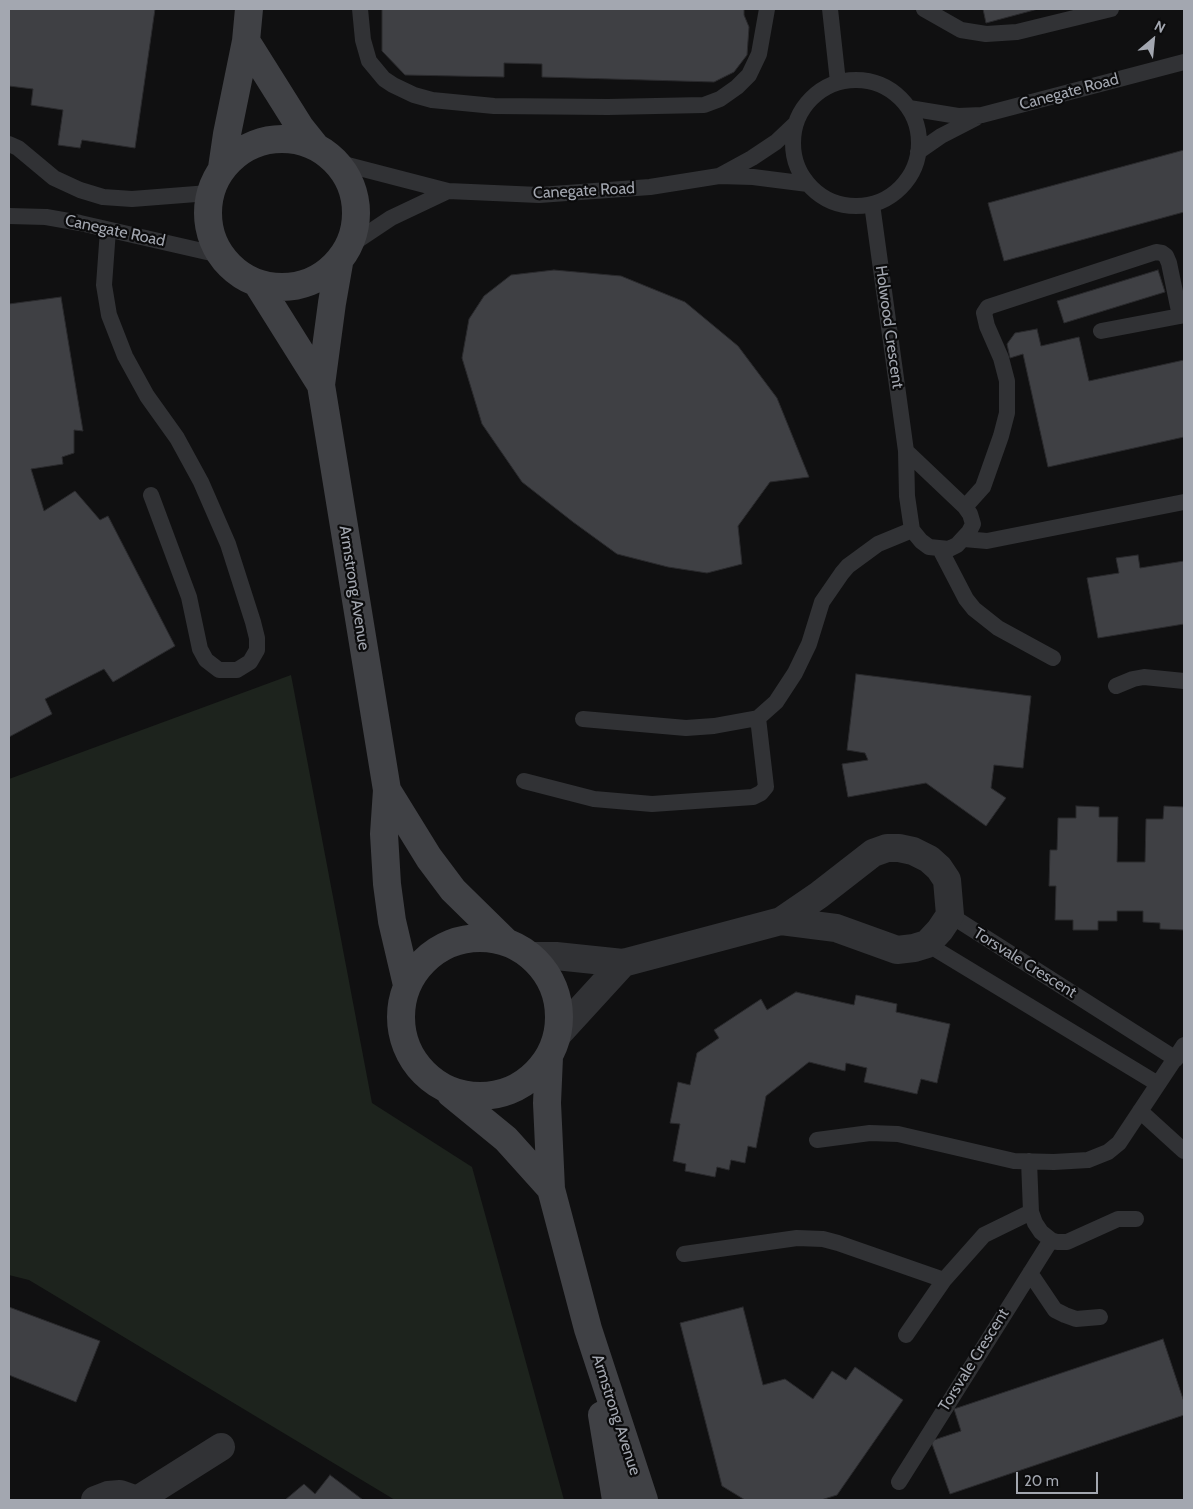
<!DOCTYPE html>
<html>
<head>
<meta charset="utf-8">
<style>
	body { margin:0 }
	#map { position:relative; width:1193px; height:1509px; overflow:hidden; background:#101011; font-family:Cabin,sans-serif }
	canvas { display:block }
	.frame { position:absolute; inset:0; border:10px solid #a3a7b0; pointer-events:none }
	.north { position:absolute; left:1128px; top:15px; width:50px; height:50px; -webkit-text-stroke:4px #0b0b0c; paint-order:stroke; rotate:28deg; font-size:14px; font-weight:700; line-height:20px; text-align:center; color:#a3a7b0 }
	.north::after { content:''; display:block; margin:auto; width:18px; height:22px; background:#a3a7b0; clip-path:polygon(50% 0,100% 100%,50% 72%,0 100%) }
	.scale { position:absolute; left:1016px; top:1472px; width:82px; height:22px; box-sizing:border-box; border:2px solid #a3a7b0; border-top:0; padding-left:6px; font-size:15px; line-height:18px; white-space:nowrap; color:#a3a7b0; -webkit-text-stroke:4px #0b0b0c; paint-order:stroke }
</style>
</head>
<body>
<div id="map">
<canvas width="1193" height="1509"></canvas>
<div class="frame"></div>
<div class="north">N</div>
<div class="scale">20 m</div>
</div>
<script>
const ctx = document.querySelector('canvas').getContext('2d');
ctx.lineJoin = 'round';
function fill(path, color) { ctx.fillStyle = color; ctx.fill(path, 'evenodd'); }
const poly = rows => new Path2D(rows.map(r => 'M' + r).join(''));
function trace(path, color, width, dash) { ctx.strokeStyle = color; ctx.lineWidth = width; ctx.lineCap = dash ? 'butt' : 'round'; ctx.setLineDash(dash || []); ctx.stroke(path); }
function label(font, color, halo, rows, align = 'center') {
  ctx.font = font + ' Cabin,sans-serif'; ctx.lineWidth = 4.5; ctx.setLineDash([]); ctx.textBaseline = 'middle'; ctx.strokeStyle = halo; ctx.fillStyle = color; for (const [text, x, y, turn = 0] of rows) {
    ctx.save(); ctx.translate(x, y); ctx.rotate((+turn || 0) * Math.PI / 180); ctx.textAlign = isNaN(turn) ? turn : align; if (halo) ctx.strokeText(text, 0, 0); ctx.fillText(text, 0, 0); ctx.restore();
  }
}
fill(poly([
	[291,675,372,1103,472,1167,564,1500,395,1500,29,1280,9,1275,9,779]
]), '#1d231d');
const building = poly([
	[9,9,155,9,135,148,82,140,80,148,58,145,63,110,31,105,33,89,9,86,9,9],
	[382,9,744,9,744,15,749,27,747,55,734,72,714,82,542,77,542,64,504,63,504,77,405,75,382,51,382,9],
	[983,9,1038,9,986,23,983,9],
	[1184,150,1184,212,1004,261,988,203,1184,150],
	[554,270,621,276,685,302,738,346,777,398,809,477,770,482,738,526,742,564,707,573,668,567,617,554,573,522,522,482,482,424,462,358,469,319,484,296,511,275,554,270],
	[1158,270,1165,292,1064,323,1057,301,1158,270],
	[61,297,83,431,74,430,74,453,62,457,63,464,31,469,44,511,75,491,100,520,108,516,175,646,113,682,104,669,45,699,52,714,9,737,9,304,61,297],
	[1037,329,1041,346,1079,337,1089,381,1184,360,1184,437,1048,467,1023,354,1010,358,1007,344,1015,333,1037,329],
	[1138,555,1140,568,1184,561,1184,624,1098,638,1087,578,1119,573,1116,558,1138,555],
	[856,674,1031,696,1023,768,994,765,991,788,1006,798,986,826,926,783,848,797,842,764,868,760,865,753,847,750,856,674],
	[1076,806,1099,807,1099,817,1118,817,1117,862,1145,862,1146,819,1163,819,1164,806,1184,807,1184,930,1160,929,1160,923,1143,922,1143,911,1117,911,1117,921,1098,921,1098,930,1073,930,1073,920,1055,920,1056,886,1049,886,1050,850,1057,850,1058,818,1076,818,1076,806],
	[796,992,854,1005,856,995,897,1004,896,1012,950,1024,937,1083,921,1079,917,1094,864,1082,867,1068,846,1063,845,1071,809,1062,766,1096,756,1148,748,1146,745,1163,731,1160,729,1170,717,1167,715,1177,685,1171,686,1164,673,1161,680,1124,670,1123,678,1082,690,1085,697,1053,719,1038,714,1030,761,999,767,1010,796,992],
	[9,1307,100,1341,76,1402,9,1375,9,1307],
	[743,1307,763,1385,785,1379,813,1399,832,1371,846,1380,855,1367,903,1400,837,1495,821,1500,745,1500,722,1486,680,1323,743,1307],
	[1163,1339,1184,1402,1184,1415,950,1494,931,1441,961,1431,954,1409,1163,1339],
	[330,1475,363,1500,285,1500,304,1484,315,1494,330,1475]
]);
fill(building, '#3f4044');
trace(building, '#2a2a2d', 1);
trace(poly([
	[360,9,363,40,369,61,384,79,393,85,414,95,432,100,494,106,608,107,704,105,720,99,737,87,749,75,759,54,767,9],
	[830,9,838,82],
	[924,9,961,30,986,34,1017,32,1111,9],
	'793 143a63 63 0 1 1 126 0a63 63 0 1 1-126 0Z',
	[909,108,958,116,982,115,1184,62],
	[9,144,18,148,54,178,80,190,103,197,132,199,209,193],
	[918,152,941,136,976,118],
	[336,162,448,191,539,195,650,187,719,176,753,177,808,184],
	[719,176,752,158,776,142,795,124],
	[872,204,906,451,907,496,912,530,921,541,929,547,949,549,957,545,969,532,973,524,970,514,965,507,906,451],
	[9,216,46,217,80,223,220,255],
	[108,230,104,285,109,315,125,356,147,396,177,438,201,482,228,544,253,622,257,638,257,650,250,662,237,670,219,670,206,660,200,649,189,597,151,495],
	[352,244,391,218,448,191],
	[1101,331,1180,316],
	[965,507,983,487,1001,436,1007,413,1007,381,1001,358,987,326,984,313,988,307,1156,252,1162,253,1166,256,1169,263,1180,316,1184,315],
	[964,539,987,541,1002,538,1184,502],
	[940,549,966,599,974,609,998,628,1053,658],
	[1116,686,1133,679,1144,677,1184,681],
	[583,719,686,728,714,726,758,718,776,702,795,673,809,644,822,602,842,573,848,566,878,544,912,530],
	[524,781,594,799,652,804,753,797,761,793,766,787,758,718],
	[950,915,1176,1059],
	[927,944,1158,1084],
	[1140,1111,1184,1151],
	[817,1140,870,1133,898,1134,1014,1161,1054,1162,1088,1160,1108,1152,1119,1143,1184,1045],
	[1029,1161,1031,1212,1035,1223,1041,1232,1051,1240,1057,1242,1067,1242,1118,1219,1136,1219],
	[684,1254,797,1238,823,1239,838,1243,944,1280],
	[1030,1273,1055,1310,1065,1315,1076,1319,1100,1317],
	[906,1335,944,1280,984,1235,1031,1212],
	[899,1482,1051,1240]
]), '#313235', 16);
trace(poly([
	[531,956,556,956,623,963,781,921,819,895,873,853,887,848,899,848,913,851,929,859,939,868,947,880,950,915,940,930,927,944,914,948,897,950,836,928,781,921],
	[558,1034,623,963],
	[95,1500,108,1495,120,1494,137,1500,221,1447]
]), '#313235', 28);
trace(poly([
	[246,41,300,127,316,147],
	'208 213a74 74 0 1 1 148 0a74 74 0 1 1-148 0Z',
	[222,168,227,134,246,41,249,9],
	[339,263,332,303,321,385,387,790,384,834,387,884,392,921,407,985],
	[257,283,321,385],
	[387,790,429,858,453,890,506,942],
	'401 1017a79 79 0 1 1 158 0a79 79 0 1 1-158 0Z',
	[549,1057,547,1103,551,1189,588,1329,644,1500],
	[451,1094,506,1139,551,1189],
	[602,1415,616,1500]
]), '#404145', 28);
label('16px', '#a3a7b0', '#0b0b0c', [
	["Canegate Road",1069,92,-15],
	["Canegate Road",584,191,-3],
	["Canegate Road",115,231,12],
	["Holwood Crescent",889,327,82],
	["Armstrong Avenue",354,588,81],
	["Torsvale Crescent",1025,963,32],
	["Torsvale Crescent",974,1360,-58],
	["Armstrong Avenue",616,1415,72]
]);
</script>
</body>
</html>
